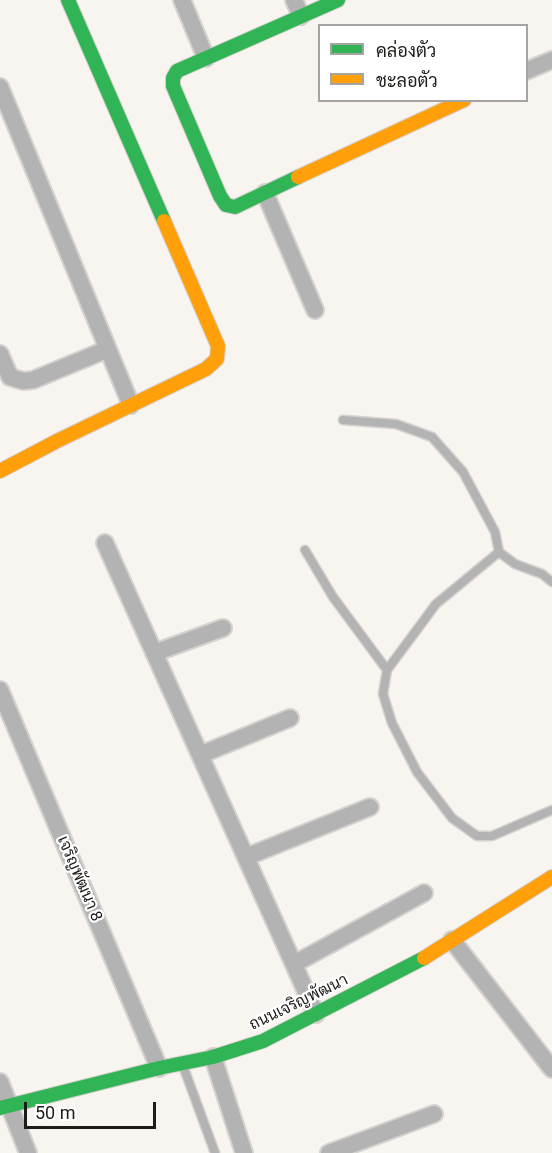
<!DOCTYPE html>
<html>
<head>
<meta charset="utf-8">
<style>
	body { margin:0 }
	#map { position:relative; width:552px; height:1153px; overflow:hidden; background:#f8f4f0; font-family:Roboto,Sarabun,sans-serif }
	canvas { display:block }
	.legend { position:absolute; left:318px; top:24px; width:210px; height:78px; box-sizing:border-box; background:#fff; border:2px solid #a5a4a3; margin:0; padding:8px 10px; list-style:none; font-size:18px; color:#1e1c19 }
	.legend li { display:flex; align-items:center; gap:12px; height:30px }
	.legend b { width:30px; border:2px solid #a5a4a3 }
	.scale { position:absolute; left:24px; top:1102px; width:132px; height:27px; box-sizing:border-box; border:3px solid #1e1c19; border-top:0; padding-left:8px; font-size:18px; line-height:21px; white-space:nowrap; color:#1e1c19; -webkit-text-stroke:4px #fff; paint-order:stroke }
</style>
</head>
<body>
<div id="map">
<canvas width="552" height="1153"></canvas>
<ul class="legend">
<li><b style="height:8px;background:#30b455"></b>คล่องตัว</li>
<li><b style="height:8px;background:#ff9f0a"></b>ชะลอตัว</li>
</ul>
<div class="scale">50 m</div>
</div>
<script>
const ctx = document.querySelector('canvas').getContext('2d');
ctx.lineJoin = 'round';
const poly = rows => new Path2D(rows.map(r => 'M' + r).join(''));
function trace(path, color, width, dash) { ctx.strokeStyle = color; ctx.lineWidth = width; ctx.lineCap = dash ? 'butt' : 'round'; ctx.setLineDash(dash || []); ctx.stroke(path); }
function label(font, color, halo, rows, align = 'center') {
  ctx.font = font + ' Roboto,Sarabun,sans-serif'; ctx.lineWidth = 4.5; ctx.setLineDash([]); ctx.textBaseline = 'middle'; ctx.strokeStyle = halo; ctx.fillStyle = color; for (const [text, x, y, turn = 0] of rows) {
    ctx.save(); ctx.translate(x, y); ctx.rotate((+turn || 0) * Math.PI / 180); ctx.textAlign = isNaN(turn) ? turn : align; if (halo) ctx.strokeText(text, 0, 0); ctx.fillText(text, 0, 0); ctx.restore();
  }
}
const lane = poly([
	[343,420,396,424,432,437,463,472,495,532,499,552,515,564,542,574,552,582],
	[305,550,333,597,387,670],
	[499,552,436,604,387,670,383,694,392,723,417,772,452,818,477,836,492,836,552,810],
	[182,1063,215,1153]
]);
const street = poly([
	[182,0,206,58],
	[294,0,301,16],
	[526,71,552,60],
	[0,87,131,405],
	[265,193,315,310],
	[0,354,10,377,23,381,33,380,108,349],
	[105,543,316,1014],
	[154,653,223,628],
	[0,690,159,1068],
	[200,755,290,718],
	[246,857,370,807],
	[452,940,552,1069],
	[294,964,424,893],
	[213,1057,244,1153],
	[0,1082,28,1153],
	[329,1153,434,1114]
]);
const fast = poly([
	[68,0,164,221],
	[298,177,235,207,226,205,220,196,173,86,173,78,177,71,338,0],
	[0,1108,159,1068,213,1057,263,1041,424,958]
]);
const slow = poly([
	[298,177,464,100],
	[0,471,57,441,206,369,217,359,218,346,164,221],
	[424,958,552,877]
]);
trace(lane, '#d4d1ce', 11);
trace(street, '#d4d1ce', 20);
trace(fast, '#d4d1ce', 16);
trace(slow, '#d4d1ce', 16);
trace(lane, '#b3b3b3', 8);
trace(street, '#b3b3b3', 16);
trace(fast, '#30b455', 14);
trace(slow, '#ff9f0a', 14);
label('16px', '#1e1c19', '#fff', [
	["เจริญพัฒนา 8",79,879,67],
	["ถนนเจริญพัฒนา",299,1003,-26]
]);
</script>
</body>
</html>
